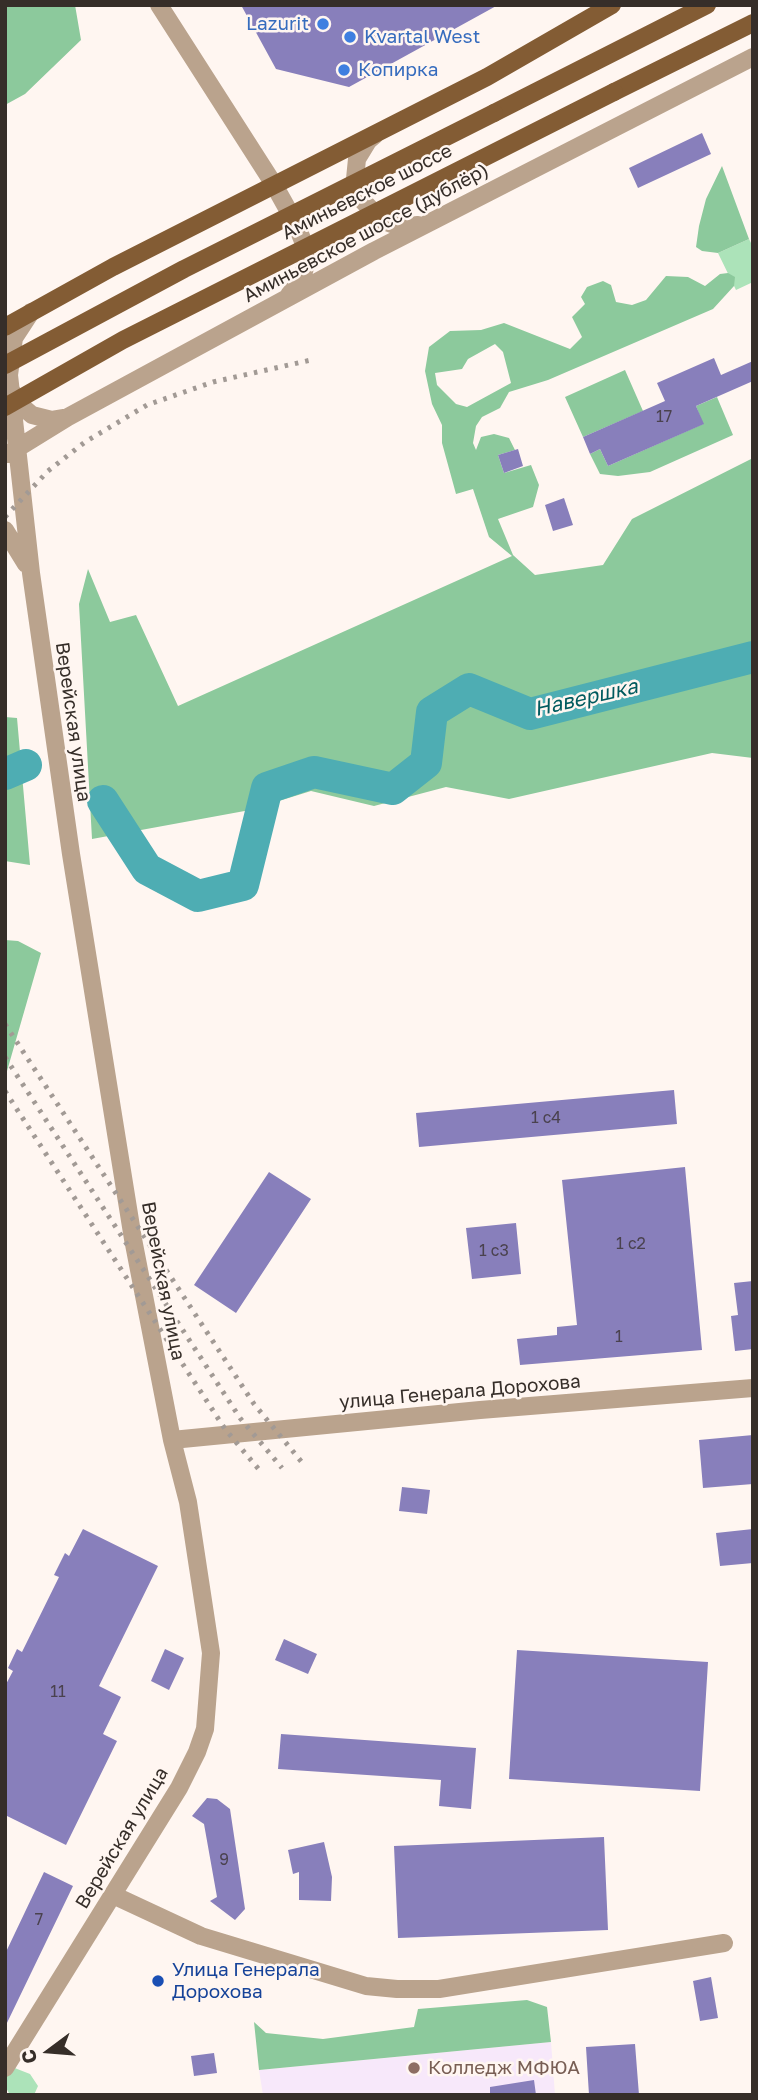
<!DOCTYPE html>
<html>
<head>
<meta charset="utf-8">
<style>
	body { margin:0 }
	#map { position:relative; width:758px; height:2100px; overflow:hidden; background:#fff6f1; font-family:"Golos Text",sans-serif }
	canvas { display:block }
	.frame { position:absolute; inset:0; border:7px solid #362e29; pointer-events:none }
	.north { position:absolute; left:14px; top:2016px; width:70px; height:70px; -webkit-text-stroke:5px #fff6f1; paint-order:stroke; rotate:254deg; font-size:19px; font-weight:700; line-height:28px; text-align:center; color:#362e29 }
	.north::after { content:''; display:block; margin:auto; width:24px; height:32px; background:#362e29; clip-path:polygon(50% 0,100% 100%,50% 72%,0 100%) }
</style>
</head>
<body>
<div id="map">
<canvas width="758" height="2100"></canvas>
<div class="frame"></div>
<div class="north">С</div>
</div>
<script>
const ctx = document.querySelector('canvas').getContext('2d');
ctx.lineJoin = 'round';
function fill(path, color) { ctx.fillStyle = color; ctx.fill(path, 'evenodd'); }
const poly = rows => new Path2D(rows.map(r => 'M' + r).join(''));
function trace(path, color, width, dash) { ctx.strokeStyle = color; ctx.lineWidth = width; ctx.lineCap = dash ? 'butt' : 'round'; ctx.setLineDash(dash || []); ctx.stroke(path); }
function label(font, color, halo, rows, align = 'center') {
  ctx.font = font + ' "Golos Text",sans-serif'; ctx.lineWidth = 5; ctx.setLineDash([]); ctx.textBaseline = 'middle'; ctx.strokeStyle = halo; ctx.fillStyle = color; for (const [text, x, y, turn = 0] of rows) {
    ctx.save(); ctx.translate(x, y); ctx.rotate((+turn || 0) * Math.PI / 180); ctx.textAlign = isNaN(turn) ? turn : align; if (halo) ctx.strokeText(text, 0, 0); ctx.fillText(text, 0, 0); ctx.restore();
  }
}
fill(poly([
	[551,2042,555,2095,263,2095,259,2070]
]), '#f7e8fa');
fill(poly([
	[749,239,753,247,753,282,736,290,718,253],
	[7,2065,30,2074,38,2086,34,2095,10,2095,5,2086]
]), '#ace3b9');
fill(poly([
	[5,5,75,5,81,40,25,94,5,105],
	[722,166,749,239,718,253,702,251,696,247,699,226,706,199],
	[728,273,735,277,734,286,713,309,548,380,509,392,500,408,482,417,476,426,473,443,476,450,481,437,494,434,509,438,515,450,498,455,504,473,531,465,539,485,533,507,498,519,513,555,535,575,603,565,632,519,753,458,753,758,712,753,509,799,446,787,374,806,311,791,250,810,92,839,79,604,88,569,110,622,136,615,178,706,512,556,489,537,473,489,456,494,442,443,442,425,432,404,425,371,429,347,450,331,481,330,504,323,570,349,582,337,572,317,585,304,581,297,587,287,603,281,611,285,616,302,632,305,646,300,666,276,688,277,705,286,720,274],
	[495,344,503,352,511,383,467,407,456,404,437,385,435,373,462,369,468,359],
	[625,370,643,411,583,437,565,397],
	[717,397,733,435,650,472,618,476,600,474,590,454,600,449,608,466,703,424,696,406],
	[5,717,17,718,30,865,5,861],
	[5,940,18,941,41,953,5,1078],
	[527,2000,547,2007,551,2042,259,2070,254,2022,266,2033,323,2039,414,2027,418,2009]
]), '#8cc99c');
trace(poly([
	[5,774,26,765],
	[103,801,147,869,198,896,243,885,267,788,314,772,393,789,426,763,432,712,469,689,530,714,753,657]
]), '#4eadb3', 32);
fill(poly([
	[241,5,498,5,349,87,276,69],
	[702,133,711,154,638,188,629,168],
	[714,358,721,375,753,361,753,381,696,406,704,424,608,466,600,449,590,454,583,437,665,401,657,383],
	[518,449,523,466,504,473,498,455],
	[564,498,573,525,553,531,545,505],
	[674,1090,677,1124,419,1147,416,1113],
	[685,1167,702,1350,520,1365,517,1339,557,1335,557,1327,577,1325,562,1180],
	[269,1172,311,1199,236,1313,194,1285],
	[516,1223,521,1274,472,1279,466,1228],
	[753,1281,753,1349,735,1351,731,1316,738,1315,734,1283],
	[753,1435,753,1484,703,1488,699,1440],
	[402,1487,430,1490,427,1514,399,1511],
	[83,1529,158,1566,99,1686,121,1697,103,1734,117,1741,66,1845,5,1815,5,1686,13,1671,8,1668,17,1649,22,1652,59,1577,54,1575,65,1553,69,1556],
	[753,1529,753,1563,720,1566,716,1533],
	[284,1639,317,1654,308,1674,275,1660],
	[165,1649,184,1658,169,1690,151,1681],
	[517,1650,708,1662,700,1791,509,1779],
	[281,1734,476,1748,471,1809,439,1806,441,1780,278,1769],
	[207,1798,217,1799,230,1809,245,1909,235,1920,210,1901,217,1897,204,1824,192,1816],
	[604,1837,608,1930,398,1938,394,1846],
	[324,1842,332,1877,331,1901,299,1900,299,1872,293,1874,288,1850],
	[44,1872,73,1886,5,2027,5,1954],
	[711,1977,718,2018,700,2021,693,1981],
	[635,2044,639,2095,589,2095,586,2047],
	[214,2053,217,2073,194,2076,191,2056],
	[534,2080,536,2095,490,2095,490,2087]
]), '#887fbb');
trace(poly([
	[159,5,273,183,297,226,304,244,306,264,302,279,289,295],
	[375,135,368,141,357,159,355,179,360,198,381,220,400,227,418,225],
	[11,390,18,403,32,415,52,420,64,418],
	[8,454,68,417,374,251,753,57],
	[5,530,26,564],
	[172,1440,480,1410,753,1388],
	[113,1895,201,1936,366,1986,397,1989,439,1989,724,1943],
	[5,2068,179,1788,197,1752,205,1729,211,1653,188,1502,172,1440,133,1239,71,854,31,573,9,375,14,338,31,312]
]), '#baa38d', 18);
trace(poly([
	[614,92,753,23],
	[494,113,707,5],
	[5,327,113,267,487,77,612,5]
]), '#835c34', 18);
trace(poly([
	[5,517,48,471,85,442,147,405,213,382,311,360],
	[5,1024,254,1404,305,1466],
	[5,1057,240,1418,282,1468],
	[5,1091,225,1429,261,1472]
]), '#a29a95', 5, [3.5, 7]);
trace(poly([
	[5,365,184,269,494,113],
	[5,407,123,340,614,92]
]), '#835c34', 18);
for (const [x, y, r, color] of [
	[323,24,7,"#3f7fe0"],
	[350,37,7,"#3f7fe0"],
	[344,70,7,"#3f7fe0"],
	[158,1981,7,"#1a4fb4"],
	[414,2068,7,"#8d6e63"]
]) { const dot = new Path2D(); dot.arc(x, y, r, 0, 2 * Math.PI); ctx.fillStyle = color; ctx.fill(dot); trace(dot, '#fff6f1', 2.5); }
label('16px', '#4a424e', null, [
	["17",664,417],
	["1 с4",546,1118],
	["1 с2",631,1244],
	["1 с3",494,1251],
	["1",619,1337],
	["11",58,1692],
	["9",224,1860],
	["7",39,1920]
]);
label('19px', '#366cbe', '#fff6f1', [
	["Lazurit",309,24,"right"],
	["Kvartal West",364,37],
	["Копирка",358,70]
], 'left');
label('19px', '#362e29', '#fff6f1', [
	["Аминьевское шоссе",367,192,-27],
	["Аминьевское шоссе (дублёр)",366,233,-28],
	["Верейская улица",73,722,82],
	["Верейская улица",163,1281,79],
	["улица Генерала Дорохова",460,1392,-5],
	["Верейская улица",122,1838,-59]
]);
label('19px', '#164399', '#fff6f1', [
	["Улица Генерала",172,1970],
	["Дорохова",172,1992]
], 'left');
label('19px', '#785e54', '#fff6f1', [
	["Колледж МФЮА",428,2068]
], 'left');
label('italic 21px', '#015a5e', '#fff6f1', [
	["Навершка",586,698,-13]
]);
</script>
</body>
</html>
